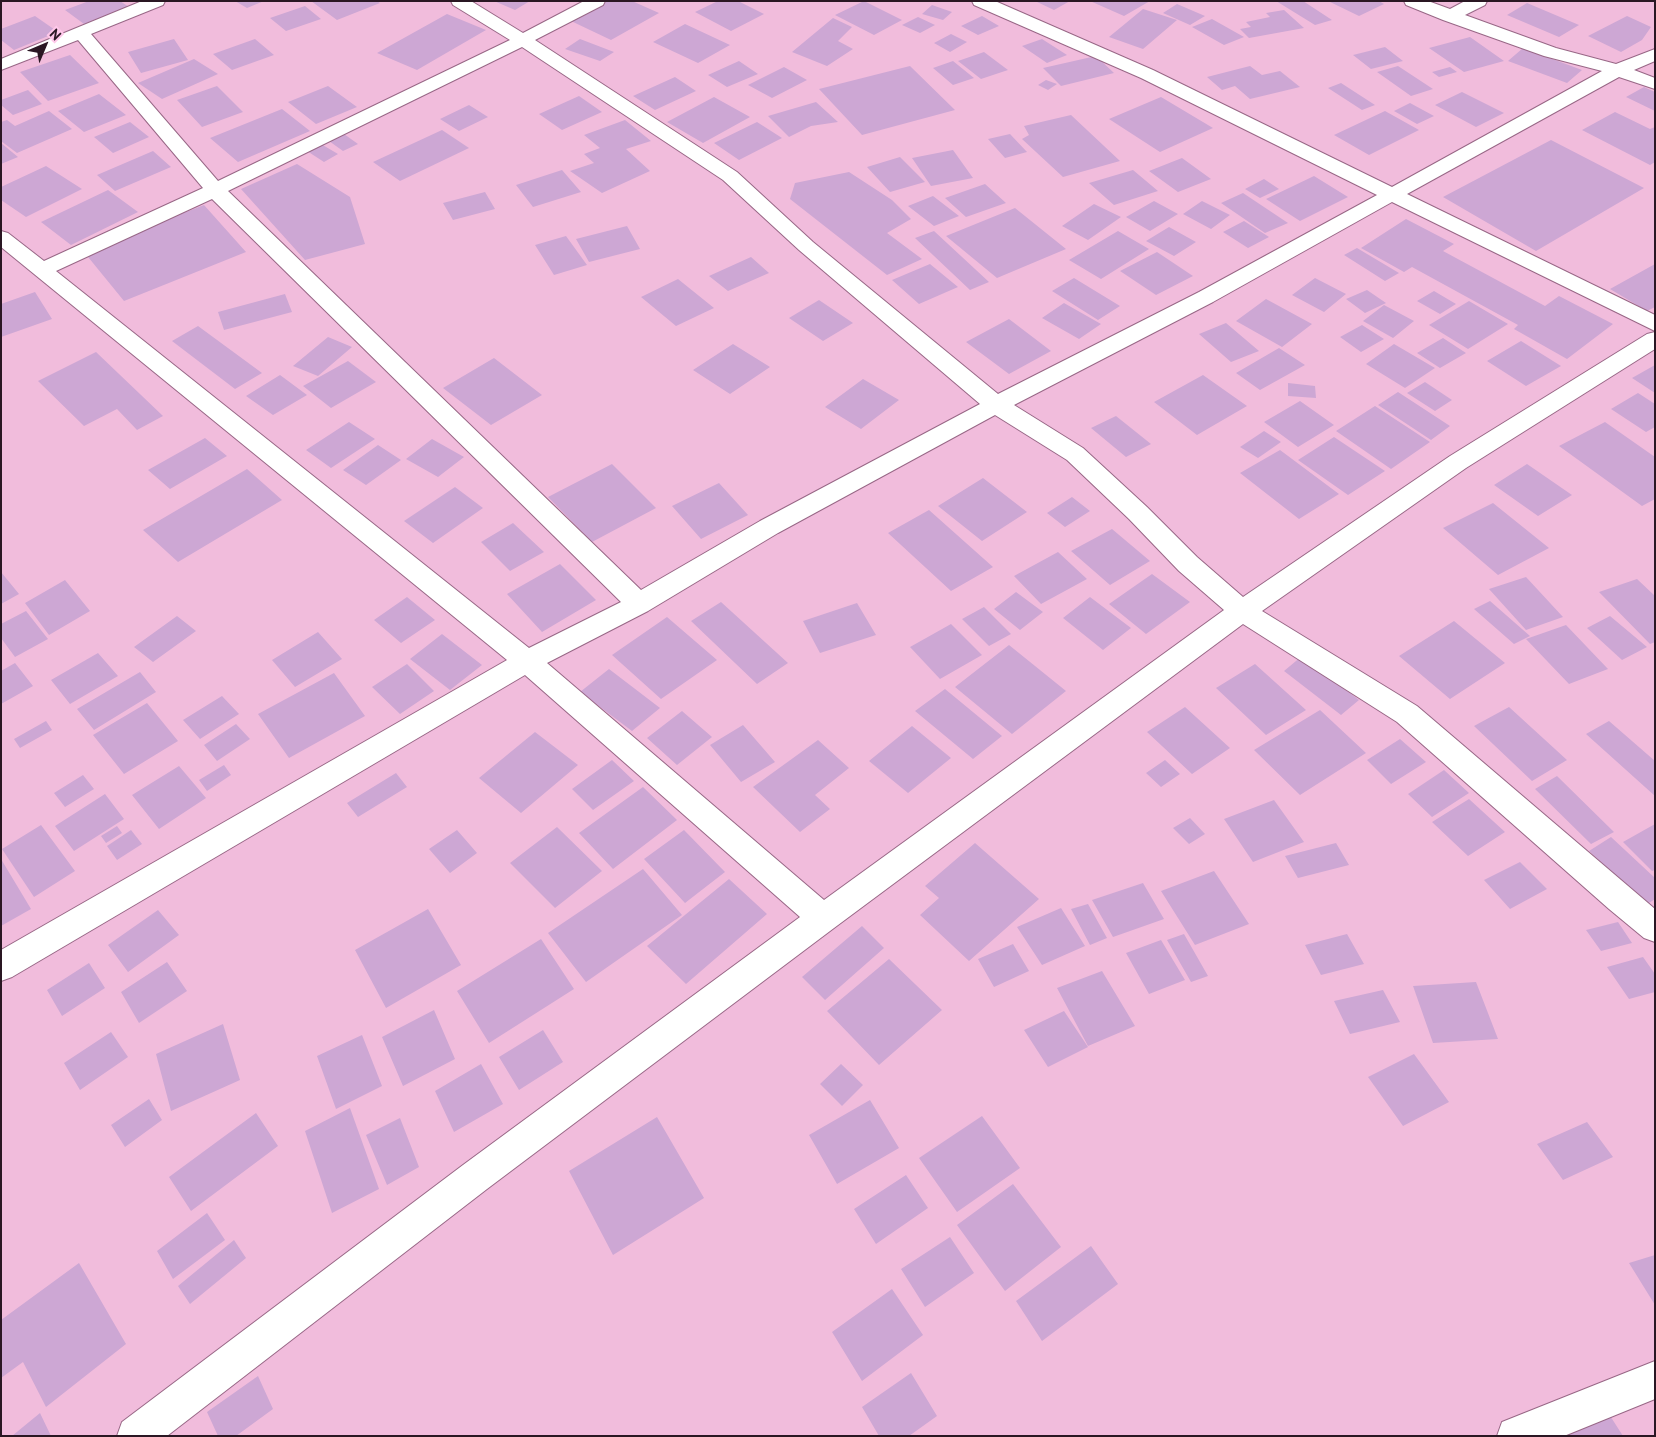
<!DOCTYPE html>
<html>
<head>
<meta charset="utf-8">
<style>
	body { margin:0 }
	#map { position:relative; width:1656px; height:1437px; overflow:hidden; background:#f1bcdc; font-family:"PT Sans",sans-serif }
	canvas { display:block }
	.frame { position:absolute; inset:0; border:2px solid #2a1723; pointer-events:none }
	.north { position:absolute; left:20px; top:20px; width:50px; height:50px; -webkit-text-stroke:4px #ffc8ea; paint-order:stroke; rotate:45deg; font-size:14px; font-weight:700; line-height:20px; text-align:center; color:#2a1723 }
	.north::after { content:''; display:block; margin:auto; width:18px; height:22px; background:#2a1723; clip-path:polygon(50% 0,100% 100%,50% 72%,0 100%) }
</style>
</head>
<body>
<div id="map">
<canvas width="1656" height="1437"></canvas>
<div class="frame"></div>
<div class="north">N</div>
</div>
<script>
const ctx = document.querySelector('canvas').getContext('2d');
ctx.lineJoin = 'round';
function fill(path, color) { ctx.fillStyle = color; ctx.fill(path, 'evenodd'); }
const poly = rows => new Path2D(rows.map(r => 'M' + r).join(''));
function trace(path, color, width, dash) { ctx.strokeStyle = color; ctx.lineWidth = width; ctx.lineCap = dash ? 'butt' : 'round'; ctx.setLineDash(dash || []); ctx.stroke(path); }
fill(poly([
	[89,1,120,1,129,7,84,24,65,10],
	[235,1,264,1,247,8],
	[311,1,377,1,380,3,337,20],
	[494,1,530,1,515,10],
	[608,1,632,1,659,13,611,40,571,21],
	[718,1,738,1,764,14,731,31,695,12],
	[864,1,902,20,874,35,835,15],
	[1035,1,1070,1,1054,10],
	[1090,1,1150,1,1124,16],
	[1276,1,1303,1,1332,20,1315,25],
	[1328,1,1379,1,1384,4,1359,16],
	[1527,3,1579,25,1559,37,1507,15],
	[1177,4,1205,16,1190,25,1163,13],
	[932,5,952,12,943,20,922,14],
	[305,6,321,19,286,31,270,18],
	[1143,9,1177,20,1143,49,1109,37],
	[1284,10,1304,28,1249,38,1240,29,1251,27,1246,22,1270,17,1266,13],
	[447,14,486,30,417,70,377,53],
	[35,16,58,32,14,50,1,40,1,29],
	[982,16,999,26,978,35,961,26],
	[1627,16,1651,27,1642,40,1621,52,1588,36],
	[918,17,935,25,920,33,902,25],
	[833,18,852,27,838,41,853,49,827,66,792,52],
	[1212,19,1244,37,1224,45,1192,27],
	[685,24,730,45,698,63,653,42],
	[951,34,967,42,950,52,934,43],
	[1470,37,1504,61,1464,72,1429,48],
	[174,39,188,60,141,73,128,52],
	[255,39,274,55,232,70,213,54],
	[580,39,614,52,600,61,565,49],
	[1042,39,1067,55,1047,63,1022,46],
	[1385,47,1403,61,1371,69,1353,55],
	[1523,48,1582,70,1567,83,1508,61],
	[984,52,1008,70,981,79,958,61],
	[70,55,99,83,48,101,20,72],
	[1096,56,1114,73,1061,86,1043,68],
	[194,59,218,74,162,99,138,83],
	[739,61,758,74,727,87,708,75],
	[953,61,974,78,953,85,933,68],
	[910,66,955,110,862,135,819,89],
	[1250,66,1262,75,1280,71,1300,87,1250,99,1235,86,1222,90,1207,77],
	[1398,66,1433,89,1411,96,1377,72],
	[784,67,807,80,772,98,748,85],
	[1450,67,1457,72,1439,77,1432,72],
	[675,77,696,91,655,110,633,96],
	[1046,80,1057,84,1048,90,1038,85],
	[1341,83,1375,105,1362,110,1328,88],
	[217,86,243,112,202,127,177,100],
	[328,86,357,107,316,124,288,102],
	[1644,87,1655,92,1655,111,1626,97],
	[28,90,42,104,13,115,1,105,1,100],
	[1462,92,1504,113,1476,127,1435,105],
	[99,94,126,115,84,132,58,111],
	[579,96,602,112,562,130,539,114],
	[714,97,750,117,703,143,667,122],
	[1161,97,1213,128,1160,152,1109,119],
	[816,102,838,122,811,126,789,137,768,116],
	[1410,103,1434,116,1417,124,1394,111],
	[469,105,488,117,459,131,440,119],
	[282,109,310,131,238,162,210,138],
	[49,111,72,129,17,153,1,141,1,122,7,120,15,126],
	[1385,111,1419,130,1369,155,1334,135],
	[1615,112,1650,129,1655,127,1655,162,1650,165,1582,130],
	[1071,115,1120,161,1063,177,1022,139,1029,135,1024,126],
	[625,120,651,141,626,149,650,171,602,193,570,171,594,163,584,154,600,148,584,135],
	[130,122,149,137,113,153,94,137],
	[757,122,782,138,739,160,714,143],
	[442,130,469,148,400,181,373,162],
	[344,134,358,144,343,151,329,141],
	[1010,134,1027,152,1005,158,988,139],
	[1551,140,1644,188,1536,251,1443,197],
	[1,143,18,157,1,164],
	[321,144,338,154,324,162,307,151],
	[953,150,973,178,931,186,912,158],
	[153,151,171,167,115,191,97,175],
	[900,157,925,182,890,192,867,167],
	[1182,158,1211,179,1178,192,1149,171],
	[297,164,350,197,365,244,305,260,241,189],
	[46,166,82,189,26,217,1,200,1,187],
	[562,170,581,192,533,207,516,185],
	[1133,170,1158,191,1114,205,1089,183],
	[849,172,892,200,911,219,887,233,922,259,887,275,790,199,795,183],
	[1314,176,1348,197,1300,221,1266,199],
	[1264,179,1279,189,1260,198,1245,189],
	[985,184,1006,203,966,217,945,198],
	[108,190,138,212,71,245,41,222],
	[485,192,495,209,453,220,443,203],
	[1243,193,1288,223,1265,233,1221,203],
	[933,196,959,216,934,226,908,206],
	[1154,201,1178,214,1150,231,1126,217],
	[1202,201,1230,215,1211,229,1183,214],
	[1094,204,1121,217,1088,240,1062,226],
	[204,205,246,252,124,301,84,252],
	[1015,208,1066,249,997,278,946,236],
	[1406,219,1454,244,1443,251,1545,306,1559,296,1613,324,1567,359,1514,329,1518,325,1412,267,1404,272,1361,248],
	[1244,221,1269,237,1248,248,1223,232],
	[627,226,640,249,589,262,576,239],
	[1169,227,1196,242,1174,256,1146,241],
	[934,231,989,282,970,290,915,238],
	[1118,231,1149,249,1101,279,1069,260],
	[566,236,587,265,554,275,535,245],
	[1357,248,1399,273,1385,281,1344,255],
	[1157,252,1193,276,1156,295,1120,271],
	[751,257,769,273,728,291,709,276],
	[930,264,958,287,919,304,892,280],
	[1655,264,1655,307,1647,311,1610,289],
	[1074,278,1120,306,1098,320,1052,291],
	[1315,278,1346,294,1324,312,1292,295],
	[678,279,714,308,676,326,641,297],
	[1367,290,1386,303,1365,313,1346,299],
	[1434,291,1456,304,1440,314,1417,301],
	[35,292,52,319,1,337,1,304],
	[285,294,292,312,224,330,218,312],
	[1266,299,1312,324,1282,347,1236,321],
	[819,300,853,323,823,341,789,318],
	[1469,301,1508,324,1468,349,1429,325],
	[1064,303,1101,324,1079,339,1042,318],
	[1384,305,1414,321,1393,338,1363,321],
	[1009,319,1051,351,1009,374,966,342],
	[1226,323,1259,351,1231,362,1199,334],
	[1362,325,1384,339,1361,352,1340,337],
	[198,326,262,373,235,389,172,341],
	[328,337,352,347,318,376,293,366],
	[1443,338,1466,353,1440,368,1417,353],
	[1521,341,1561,366,1526,386,1487,361],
	[733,344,770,367,730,394,693,370],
	[1394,344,1435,368,1405,388,1366,364],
	[1279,348,1305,365,1260,390,1236,373],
	[96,352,163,416,137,430,117,409,84,426,38,381],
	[494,358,542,395,491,425,443,388],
	[348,361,376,382,331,408,303,386],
	[1655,365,1655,393,1632,378],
	[280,375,307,395,273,415,246,396],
	[1203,375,1247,406,1197,435,1154,402],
	[863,379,899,400,861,429,825,407],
	[1425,382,1452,400,1435,411,1407,393],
	[1288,383,1315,386,1316,398,1288,396],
	[1398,392,1450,426,1431,440,1378,405],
	[1638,393,1655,404,1655,427,1646,432,1611,409],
	[1300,401,1334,425,1298,447,1264,422],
	[1375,406,1430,442,1391,469,1336,431],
	[1116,416,1151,444,1126,457,1091,428],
	[349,422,375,439,331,468,306,450],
	[1605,422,1655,457,1655,499,1642,506,1559,446],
	[1264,431,1281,442,1258,458,1240,447],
	[1334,437,1385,471,1348,495,1298,460],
	[205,438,227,456,170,489,148,470],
	[432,439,464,457,438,477,406,459],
	[378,445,401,460,366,485,343,470],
	[1280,450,1339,494,1299,519,1240,473],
	[612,464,656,508,592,542,548,497],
	[1527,464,1572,495,1538,516,1494,485],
	[247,469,282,500,178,562,143,530],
	[983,478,1027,512,982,541,938,506],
	[719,483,748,515,701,539,672,506],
	[455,487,483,508,433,543,404,521],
	[1072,497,1090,511,1065,527,1047,513],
	[1493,503,1549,548,1498,575,1443,528],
	[929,510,993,567,951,591,888,533],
	[513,523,544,552,510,571,481,542],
	[1112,529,1150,561,1110,585,1071,551],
	[1058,552,1087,579,1041,604,1014,576],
	[560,564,596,600,542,632,507,594],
	[1,572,19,594,1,604],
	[1152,574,1190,602,1146,634,1109,604],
	[1526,577,1563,617,1526,630,1489,589],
	[1637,579,1655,596,1655,642,1650,644,1599,592],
	[65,580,90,611,49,635,25,603],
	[1016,592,1043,612,1020,630,994,609],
	[407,597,435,620,401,643,374,620],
	[1090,597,1131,628,1103,650,1063,618],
	[1490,601,1530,636,1514,644,1474,609],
	[721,602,788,663,757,684,691,621],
	[857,603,876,635,820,653,803,621],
	[984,607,1011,634,989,646,962,619],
	[26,611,48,639,15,657,1,638,1,624],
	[177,616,196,631,153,662,134,647],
	[1610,616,1647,647,1622,660,1587,628],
	[667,617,717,660,661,699,612,655],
	[1454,621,1505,663,1450,699,1399,656],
	[951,624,982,655,940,679,910,647],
	[1566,625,1608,669,1569,684,1526,639],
	[318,632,342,659,295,687,272,660],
	[442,634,482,665,450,690,410,659],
	[1009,645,1066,691,1012,734,955,687],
	[98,653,118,676,70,704,51,680],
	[1302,656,1359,700,1341,715,1284,671],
	[15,663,33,686,1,704,1,671],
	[407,664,434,691,400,714,372,687],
	[1255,664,1306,710,1266,735,1216,688],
	[609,669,660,708,632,731,580,692],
	[140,672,156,692,94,730,77,709],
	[334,673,365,716,289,758,258,714],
	[945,689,1002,736,973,759,915,711],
	[222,696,239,714,200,739,183,720],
	[147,703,178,741,124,774,93,735],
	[1185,707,1230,748,1192,774,1147,732],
	[1509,707,1567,760,1532,781,1474,726],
	[1320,710,1366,753,1300,795,1254,750],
	[682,711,712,737,677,765,647,738],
	[46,721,52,730,20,748,14,739],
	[1609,721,1655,761,1655,796,1586,734],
	[236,724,250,739,217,761,204,745],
	[743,725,775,762,741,782,710,745],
	[912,726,951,758,908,793,869,761],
	[535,732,578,765,521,813,479,778],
	[1400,739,1426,762,1391,784,1367,760],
	[818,740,849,768,815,795,830,809,800,832,753,787],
	[612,760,634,781,593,810,572,789],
	[1165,760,1180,774,1161,787,1146,773],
	[224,765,231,775,207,791,199,780],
	[179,766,206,798,159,829,132,795],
	[1444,770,1469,793,1432,817,1408,794],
	[396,773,407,787,358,817,347,803],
	[83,775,94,789,65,807,54,793],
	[1557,776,1614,832,1591,844,1535,789],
	[643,787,677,820,613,869,579,833],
	[105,794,124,819,74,851,55,826],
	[1469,799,1505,832,1468,856,1432,822],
	[1274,800,1304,842,1253,862,1224,819],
	[1190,818,1205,834,1189,844,1173,828],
	[1655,824,1655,870,1652,871,1623,842],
	[41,825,75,871,34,897,2,849],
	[117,826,122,833,106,843,101,836],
	[557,827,602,871,555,908,510,863],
	[131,830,142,844,117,860,107,846],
	[457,830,477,853,450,873,429,849],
	[684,830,725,872,685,903,644,859],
	[1611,837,1655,878,1655,899,1646,905,1589,851],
	[975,843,1039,899,969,961,920,915,939,898,925,886],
	[1336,843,1349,865,1298,878,1285,856],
	[1,859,31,909,1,926],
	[1520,862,1547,889,1510,909,1484,880],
	[643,869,682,915,586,982,548,933],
	[1214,871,1249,924,1195,945,1161,891],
	[729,879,767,914,686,984,647,946],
	[1143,883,1164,919,1113,937,1092,900],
	[1088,904,1107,938,1090,945,1071,909],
	[1061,908,1085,946,1042,965,1017,927],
	[428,909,461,965,386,1008,355,950],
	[158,910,179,935,128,972,108,945],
	[1618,922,1632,943,1601,951,1586,930],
	[862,926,884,948,825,1000,802,977],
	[1184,934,1208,976,1191,982,1167,940],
	[1347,934,1364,964,1321,975,1305,945],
	[541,939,574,989,489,1043,457,991],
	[1161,940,1185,980,1149,994,1126,953],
	[1013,944,1029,971,994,987,978,959],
	[1643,957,1655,974,1655,992,1629,999,1607,967],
	[889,959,942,1010,879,1065,827,1011],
	[167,962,187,991,139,1023,121,992],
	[89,963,105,988,62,1016,47,990],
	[1102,971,1135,1026,1088,1046,1057,988],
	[1476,982,1498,1039,1433,1043,1413,986],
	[1383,990,1400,1022,1350,1034,1334,1001],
	[434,1010,455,1059,403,1086,382,1037],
	[1064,1011,1088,1047,1048,1067,1024,1030],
	[223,1024,240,1080,171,1111,156,1054],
	[543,1030,563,1062,519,1090,499,1057],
	[111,1032,128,1057,80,1090,64,1063],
	[362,1035,382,1086,336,1109,317,1056],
	[1414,1054,1449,1102,1403,1126,1368,1077],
	[481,1064,503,1104,454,1132,435,1091],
	[841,1064,863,1085,842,1106,820,1084],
	[149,1099,162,1120,125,1147,111,1125],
	[870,1100,899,1148,837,1184,809,1135],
	[350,1108,379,1189,332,1213,305,1131],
	[256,1113,278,1146,191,1211,169,1177],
	[982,1116,1020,1168,957,1212,919,1158],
	[657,1117,704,1198,613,1255,569,1171],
	[400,1118,419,1167,387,1185,366,1135],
	[1587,1122,1613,1157,1563,1180,1537,1144],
	[906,1175,928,1208,876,1244,854,1209],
	[1013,1184,1061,1247,1005,1291,957,1225],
	[207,1213,225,1240,173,1279,157,1251],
	[950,1237,974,1273,925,1307,901,1269],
	[234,1240,246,1258,190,1304,178,1286],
	[1091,1246,1118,1284,1042,1341,1016,1301],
	[1655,1255,1655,1305,1629,1263],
	[79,1263,126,1344,46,1407,23,1362,1,1378,1,1320],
	[892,1289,923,1335,862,1381,832,1332],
	[911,1373,937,1416,909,1436,879,1436,862,1407],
	[258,1376,273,1409,236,1436,218,1436,207,1412],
	[1607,1411,1623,1436,1569,1436,1566,1431],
	[40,1413,51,1436,12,1436]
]), '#cda7d4');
const street = poly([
	[142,1,165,1,163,5,91,34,218,181,510,40,453,5,451,1,471,1,523,33,584,1,605,1,603,5,535,40,737,172,813,242,998,394,1199,292,1377,195,1141,78,974,5,972,1,995,1,1153,70,1392,187,1602,71,1544,56,1443,20,1406,5,1404,1,1428,1,1450,9,1465,1,1487,1,1485,5,1465,15,1556,48,1616,64,1655,49,1655,61,1634,70,1655,78,1655,89,1619,77,1407,194,1655,315,1655,331,1392,202,1213,302,1014,405,1083,448,1147,507,1197,557,1243,597,1450,456,1647,334,1655,332,1655,349,1466,468,1262,611,1417,706,1655,909,1655,942,1644,938,1609,909,1397,722,1243,624,834,928,487,1189,167,1436,117,1436,122,1422,463,1165,800,917,525,675,12,977,1,981,1,950,507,660,1,247,1,231,8,233,44,261,203,188,78,40,1,70,1,59,142,1],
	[522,47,723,180,799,250,980,404,760,521,641,590,228,191,522,47],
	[212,199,621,602,529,648,56,271,212,199],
	[995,415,1067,460,1129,519,1179,571,1224,610,824,900,547,663,648,611,778,533,995,415],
	[1655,1361,1655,1399,1564,1436,1497,1436,1502,1422,1655,1361]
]);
trace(street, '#986786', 2);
fill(street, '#fff');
</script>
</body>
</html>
